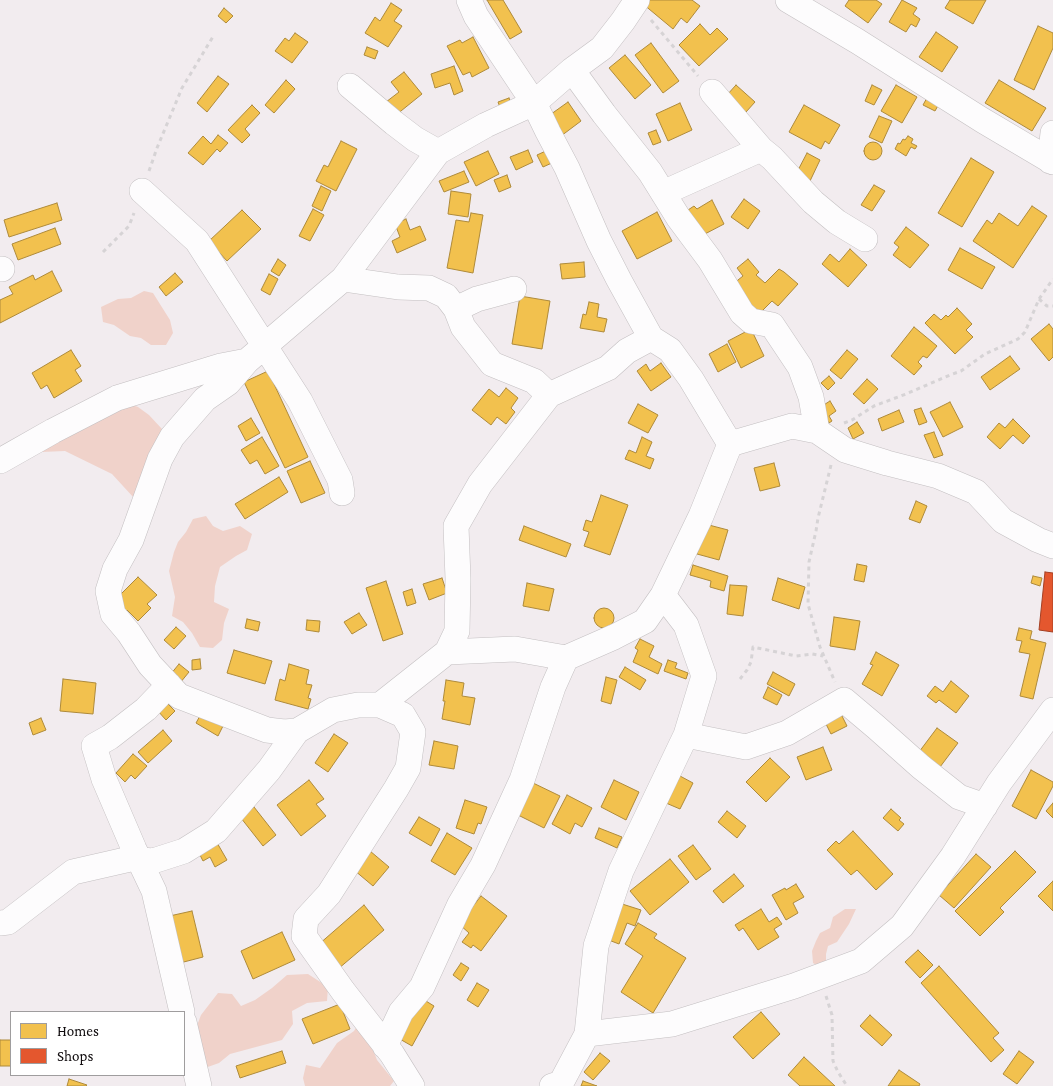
<!DOCTYPE html>
<html>
<head>
<meta charset="utf-8">
<style>
	body { margin:0 }
	#map { position:relative; width:1053px; height:1086px; overflow:hidden; background:#f2ecef; font-family:"Crimson Pro",serif }
	canvas { display:block }
	.legend { position:absolute; left:10px; top:1011px; width:175px; height:65px; box-sizing:border-box; background:#fff; border:1px solid #9f9d9e; margin:0; padding:6px 9px; list-style:none; font-size:15px; color:#0f0b0d }
	.legend li { display:flex; align-items:center; gap:10px; height:25px }
	.legend b { width:25px; border:1px solid #9f9d9e }
</style>
</head>
<body>
<div id="map">
<canvas width="1053" height="1086"></canvas>
<ul class="legend">
<li><b style="height:14px;background:#f2c14e"></b>Homes</li>
<li><b style="height:14px;background:#e4572e"></b>Shops</li>
</ul>
</div>
<script>
const ctx = document.querySelector('canvas').getContext('2d');
ctx.lineJoin = 'round';
function fill(path, color) { ctx.fillStyle = color; ctx.fill(path, 'evenodd'); }
const poly = rows => new Path2D(rows.map(r => 'M' + r).join(''));
function trace(path, color, width, dash) { ctx.strokeStyle = color; ctx.lineWidth = width; ctx.lineCap = dash ? 'butt' : 'round'; ctx.setLineDash(dash || []); ctx.stroke(path); }
fill(poly([
	[144,291,153,293,170,320,173,333,166,345,151,345,141,338,130,336,114,325,103,322,101,307,118,299,131,298],
	[127,403,138,407,149,415,162,429,162,442,134,498,112,474,65,451,41,452],
	[206,516,213,526,223,531,240,526,252,534,247,550,236,556,220,567,215,586,214,602,229,609,224,623,222,640,213,648,200,647,192,633,183,622,172,616,175,597,169,571,174,552,178,542,186,532,193,519],
	[845,909,856,909,849,924,837,942,828,946,826,954,826,966,820,967,813,963,812,951,816,941,820,933,830,928,833,917],
	[308,974,328,987,327,1001,307,1003,292,1011,293,1024,282,1040,230,1054,219,1063,202,1069,193,1036,201,1015,218,993,232,994,241,1006,255,1000,272,988,287,975],
	[359,1023,370,1042,377,1060,394,1081,390,1086,305,1086,303,1078,306,1065,320,1068,337,1043,354,1031]
]), '#f0d2ca');
const homes = poly([
	[487,0,503,0,522,32,510,39,487,0],
	[646,0,692,0,700,6,687,23,681,18,673,29,643,4,646,0],
	[849,0,876,0,882,4,868,23,845,6,849,0],
	[902,0,917,8,913,14,920,19,916,27,911,24,906,32,889,22,902,0],
	[950,0,986,0,973,24,945,8,950,0],
	[391,3,402,10,394,21,402,26,388,47,365,33,375,17,380,21,391,3],
	[224,8,233,16,226,23,218,16,224,8],
	[700,24,710,35,717,28,728,39,699,66,679,45,700,24],
	[1038,26,1053,33,1053,48,1034,90,1014,80,1038,26],
	[936,32,958,47,942,72,919,57,936,32],
	[295,33,308,42,292,63,275,51,285,38,289,41,295,33],
	[473,37,489,68,472,77,470,72,463,75,447,46,460,40,462,43,473,37],
	[651,43,679,81,663,93,635,55,651,43],
	[367,47,378,51,375,59,364,55,367,47],
	[625,55,651,85,635,99,609,68,625,55],
	[454,66,463,91,454,95,450,83,435,88,431,74,454,66],
	[404,72,422,94,396,115,386,102,399,92,391,82,404,72],
	[218,76,229,84,207,112,197,103,218,76],
	[286,80,295,89,274,113,265,105,286,80],
	[999,80,1046,108,1032,131,985,103,999,80],
	[736,85,755,102,746,112,727,95,736,85],
	[872,85,882,90,874,105,865,101,872,85],
	[896,85,917,97,902,123,881,111,896,85],
	[928,96,940,102,935,111,923,105,928,96],
	[509,98,512,106,501,110,498,102,509,98],
	[568,102,581,121,561,136,547,117,568,102],
	[680,103,692,130,668,141,656,114,680,103],
	[252,105,260,113,245,129,250,135,242,143,228,130,252,105],
	[804,105,840,125,829,144,825,141,821,149,789,132,804,105],
	[879,116,892,121,882,143,869,137,879,116],
	[656,130,661,142,653,145,648,133,656,130],
	[218,135,228,143,220,152,217,149,203,165,188,153,203,136,211,144,218,135],
	[908,136,913,139,911,143,917,146,915,149,911,147,906,156,895,149,898,143,900,144,903,139,905,140,908,136],
	[341,141,357,149,336,191,316,181,324,165,328,167,341,141],
	'864 151a9 9 0 1 1 18 0a9 9 0 1 1-18 0Z',
	[528,150,533,162,516,170,510,157,528,150],
	[548,150,554,162,543,167,537,155,548,150],
	[488,151,499,174,476,186,464,162,488,151],
	[807,153,820,160,810,181,796,174,807,153],
	[971,158,994,172,962,227,938,213,971,158],
	[464,171,469,182,444,192,439,181,464,171],
	[507,175,511,187,499,192,494,180,507,175],
	[874,185,885,191,872,211,861,205,874,185],
	[321,186,331,191,322,211,312,206,321,186],
	[451,191,471,194,468,217,448,214,451,191],
	[744,199,760,211,748,229,731,217,744,199],
	[712,200,724,224,701,236,688,210,694,206,697,209,712,200],
	[57,203,62,220,9,237,4,220,57,203],
	[1032,206,1047,216,1013,268,973,241,987,220,992,224,999,213,1018,226,1032,206],
	[313,209,324,215,310,241,299,236,313,209],
	[242,210,261,229,227,261,209,241,242,210],
	[657,212,672,241,637,259,622,231,657,212],
	[471,213,483,215,473,273,447,268,456,220,469,222,471,213],
	[406,219,410,230,420,226,426,240,397,253,392,241,400,237,395,224,406,219],
	[906,227,929,245,910,268,893,255,899,247,894,243,906,227],
	[55,228,61,244,18,260,12,244,55,228],
	[960,248,995,267,982,289,948,270,960,248],
	[850,249,867,265,848,287,822,264,830,254,839,262,850,249],
	[278,259,286,265,279,276,271,271,278,259],
	[748,259,759,272,756,275,765,283,779,269,784,272,798,284,778,306,772,301,756,317,733,284,743,276,737,268,748,259],
	[584,262,585,277,562,279,560,264,584,262],
	[52,271,62,291,0,323,0,300,13,294,9,287,33,275,35,280,52,271],
	[175,273,183,282,166,296,159,287,175,273],
	[269,274,278,279,270,295,261,290,269,274],
	[520,296,550,301,542,349,512,344,520,296],
	[589,302,599,304,597,317,607,319,604,332,580,328,583,314,586,315,589,302],
	[957,308,972,324,966,330,973,337,955,354,925,323,934,314,941,320,946,315,948,317,957,308],
	[1049,324,1053,329,1053,357,1049,361,1031,339,1049,324],
	[914,327,937,346,927,358,923,356,918,362,922,366,914,375,891,356,914,327],
	[751,329,764,356,741,368,728,341,751,329],
	[727,344,736,362,718,372,709,354,727,344],
	[71,350,81,366,75,370,82,381,54,398,47,385,41,389,32,373,71,350],
	[847,350,858,359,841,379,830,370,847,350],
	[1010,356,1020,369,990,390,981,377,1010,356],
	[661,363,671,377,651,391,637,371,646,364,650,371,661,363],
	[268,371,308,457,285,468,244,382,268,371],
	[829,376,835,383,828,390,821,383,829,376],
	[867,379,878,389,864,404,853,394,867,379],
	[506,388,518,398,511,408,515,412,506,424,497,417,491,425,472,410,489,389,499,397,506,388],
	[830,401,836,411,829,416,832,421,829,423,819,408,830,401],
	[950,402,963,427,943,437,930,412,950,402],
	[638,404,658,415,648,433,628,423,638,404],
	[921,408,927,422,919,425,914,410,921,408],
	[899,410,904,422,882,431,878,419,899,410],
	[251,418,260,433,246,441,238,426,251,418],
	[1013,419,1030,436,1023,444,1013,435,1000,449,987,437,999,423,1005,428,1013,419],
	[857,422,864,433,853,439,848,428,857,422],
	[934,432,943,455,934,458,924,435,934,432],
	[262,437,279,466,265,474,257,460,250,464,241,450,262,437],
	[642,437,652,442,646,456,654,459,650,469,625,459,629,450,636,453,642,437],
	[310,461,325,493,301,503,287,471,310,461],
	[774,463,780,486,760,491,754,468,774,463],
	[279,477,288,492,245,519,235,504,279,477],
	[601,495,628,505,610,555,584,546,589,532,583,530,586,520,592,522,601,495],
	[916,501,927,506,920,523,909,519,916,501],
	[705,524,728,530,719,560,697,554,705,524],
	[524,526,571,544,566,557,519,540,524,526],
	[857,564,867,566,864,582,854,580,857,564],
	[693,565,728,576,724,591,710,587,711,581,690,575,693,565],
	[1033,576,1042,578,1040,586,1031,583,1033,576],
	[138,577,157,595,147,604,151,608,138,621,127,610,125,612,114,601,138,577],
	[442,578,447,593,429,600,423,584,442,578],
	[778,578,805,587,799,609,772,600,778,578],
	[386,581,403,634,383,641,366,588,386,581],
	[527,583,554,589,549,611,523,606,527,583],
	[730,585,747,586,743,616,727,614,730,585],
	[412,589,416,603,407,606,403,592,412,589],
	'594 618a10 10 0 1 1 20 0a10 10 0 1 1-20 0Z',
	[359,613,367,625,352,634,344,622,359,613],
	[834,617,860,621,855,650,830,646,834,617],
	[247,619,260,622,258,631,245,628,247,619],
	[307,620,320,621,319,632,306,630,307,620],
	[176,627,186,636,174,649,164,640,176,627],
	[1019,628,1032,631,1030,639,1046,643,1033,699,1020,696,1030,654,1019,652,1022,641,1016,640,1019,628],
	[640,639,654,646,649,657,662,664,658,674,633,662,638,650,635,648,640,639],
	[234,650,272,661,265,684,227,673,234,650],
	[876,652,899,665,882,696,862,684,873,665,870,664,876,652],
	[200,659,201,669,192,670,192,660,200,659],
	[668,660,677,663,675,668,688,673,686,679,664,671,668,660],
	[179,664,189,672,180,683,170,675,179,664],
	[289,664,309,670,306,684,312,685,308,698,311,699,308,709,275,700,280,679,285,681,289,664],
	[625,667,646,680,640,690,619,677,625,667],
	[773,672,795,684,789,696,767,684,773,672],
	[606,677,617,680,611,704,601,701,606,677],
	[63,679,96,683,93,714,60,711,63,679],
	[446,680,464,683,462,696,475,698,470,725,442,719,445,701,443,701,446,680],
	[951,681,969,696,956,713,939,700,936,703,927,696,935,686,943,692,951,681],
	[768,687,782,695,777,705,763,698,768,687],
	[166,702,175,711,166,720,157,710,166,702],
	[840,712,847,726,831,734,824,720,840,712],
	[201,714,223,726,218,736,196,723,201,714],
	[41,718,46,730,33,735,29,723,41,718],
	[937,728,958,743,940,767,919,752,937,728],
	[163,730,172,741,148,763,138,752,163,730],
	[334,734,348,743,328,772,315,763,334,734],
	[434,741,458,746,454,769,429,765,434,741],
	[823,747,832,770,806,780,797,757,823,747],
	[133,754,147,766,135,779,131,775,125,782,116,773,133,754],
	[770,758,790,777,766,802,746,782,770,758],
	[1031,770,1053,782,1053,786,1036,819,1012,806,1031,770],
	[680,776,693,783,680,809,666,803,680,776],
	[309,780,324,799,316,804,326,816,301,836,277,805,309,780],
	[614,780,639,792,626,820,601,807,614,780],
	[531,782,560,796,544,828,516,814,531,782],
	[567,795,592,808,582,827,575,823,570,834,552,824,567,795],
	[465,800,487,807,481,824,478,823,474,834,456,828,465,800],
	[1053,803,1053,818,1046,811,1053,803],
	[254,807,276,835,263,846,241,818,254,807],
	[891,809,901,818,899,820,904,824,898,831,883,818,891,809],
	[727,811,746,826,737,838,718,822,727,811],
	[419,817,440,829,431,846,409,833,419,817],
	[599,828,622,837,617,848,595,838,599,828],
	[853,831,893,874,876,890,857,870,851,875,827,850,836,841,839,844,853,831],
	[447,833,472,848,455,875,431,861,447,833],
	[216,841,227,860,215,867,210,857,203,861,198,851,216,841],
	[693,845,711,869,696,880,678,856,693,845],
	[370,851,389,867,373,886,354,870,370,851],
	[1015,851,1036,872,1000,908,1004,912,980,936,955,911,1015,851],
	[976,854,991,867,954,908,939,895,976,854],
	[670,859,689,882,650,915,630,891,670,859],
	[734,874,744,886,723,903,713,891,734,874],
	[1053,881,1053,911,1038,896,1053,881],
	[796,884,804,897,793,903,798,913,786,920,772,895,785,888,786,890,796,884],
	[481,896,507,916,481,951,473,945,471,948,462,942,469,933,459,924,481,896],
	[619,903,641,910,635,926,627,923,619,944,606,939,619,903],
	[364,905,384,930,338,969,318,945,364,905],
	[761,909,769,922,777,917,782,924,774,929,779,937,758,950,743,928,739,931,735,925,761,909],
	[192,911,203,957,176,964,165,917,192,911],
	[638,923,657,934,654,938,686,958,653,1013,621,992,643,956,625,944,638,923],
	[282,932,295,960,253,979,241,951,282,932],
	[918,950,933,965,920,978,905,962,918,950],
	[461,963,469,968,461,981,453,975,461,963],
	[939,966,999,1033,993,1038,1004,1050,991,1062,921,983,939,966],
	[477,983,489,990,478,1007,467,1000,477,983],
	[421,998,434,1006,412,1046,398,1038,421,998],
	[340,1004,350,1029,313,1044,302,1019,340,1004],
	[761,1012,780,1034,753,1059,733,1037,761,1012],
	[870,1015,892,1035,882,1046,860,1026,870,1015],
	[0,1040,11,1040,11,1066,0,1066,0,1040],
	[282,1051,286,1063,240,1078,236,1066,282,1051],
	[1019,1051,1034,1062,1017,1084,1003,1074,1019,1051],
	[600,1053,610,1061,593,1080,584,1072,600,1053],
	[804,1057,835,1086,800,1086,788,1075,804,1057],
	[899,1070,920,1084,919,1086,888,1086,899,1070],
	[69,1079,87,1085,86,1086,67,1086,69,1079],
	[583,1081,597,1086,581,1086,583,1081]
]);
fill(homes, '#f2c14e');
trace(homes, '#ae8a3a', 1);
const shops = poly([
	[1045,572,1053,573,1053,632,1039,630,1045,572]
]);
fill(shops, '#e4572e');
trace(shops, '#a44024', 1);
const minor = poly([
	[469,0,476,16,534,103,548,132,567,168,599,241,619,280,651,338],
	[788,0,857,41,982,120,1053,162],
	[572,70,604,114,650,172,678,217,710,260,742,313,751,321,772,325,800,367,811,397,817,431],
	[350,86,394,123,415,139,438,152],
	[712,92,761,149],
	[1050,161,1053,133],
	[142,191,197,241,300,401,340,480,342,493],
	[663,193,761,149,772,158,813,202,837,222,865,239],
	[0,269,2,269],
	[343,279,398,287,429,288,446,296,456,309],
	[514,289,477,299,456,309,463,327,492,364,534,381,549,395],
	[730,444,792,426,817,431,845,450,887,463,938,476,976,492,1003,521,1038,540,1053,546],
	[0,461,53,431,117,398,221,366,247,361],
	[447,652,457,631,458,579,456,526,480,484,549,395,608,368,627,351,651,338,670,350,691,379,730,444,701,516,663,595,645,621,614,637,566,658,515,649,447,652,380,705,358,705,333,710,297,731,284,732,267,730,179,696,150,665,129,633,113,614,108,591,115,569,131,540,160,459,172,437,205,399,228,383,247,361,343,279,438,152,486,125,534,103,572,70,602,48,623,21,637,0],
	[169,685,146,709,110,737,94,746,104,779,134,849,154,891,182,1012],
	[380,705,403,715,413,732,408,768,396,789,329,894,306,919,304,936,343,991,392,1054,412,1086],
	[686,735,746,747,787,733,844,700,876,727,921,767,959,797,985,806],
	[0,923,8,922,73,872,130,859,153,861,184,851,216,831,269,770,297,731],
	[184,1022,199,1086],
	[587,1034,596,946,621,871,686,735,704,676,686,625,663,595],
	[385,1046,401,1012,422,987,460,904,483,865,522,780,553,687,566,658],
	[552,1086,561,1083,587,1034,672,1024,794,986,861,961,902,926,953,856,999,783,1053,710]
]);
trace(minor, '#c3bfc1', 26);
trace(poly([
	[651,20,698,76],
	[149,171,157,148,182,88,214,35],
	[103,252,129,226,134,213],
	[1039,299,1047,306,1053,306],
	[844,423,852,420,874,406,906,394,950,375,961,371,985,354,1018,339,1025,332,1039,299,1053,279],
	[831,465,818,518,816,531,809,562,808,604,820,647,835,682],
	[740,679,747,670,751,662,753,647,796,656,812,654,823,656],
	[826,996,832,1015,833,1061,838,1072,847,1086]
]), '#d6d3d5', 3, [4, 4]);
trace(minor, '#fdfcfd', 25);
</script>
</body>
</html>
